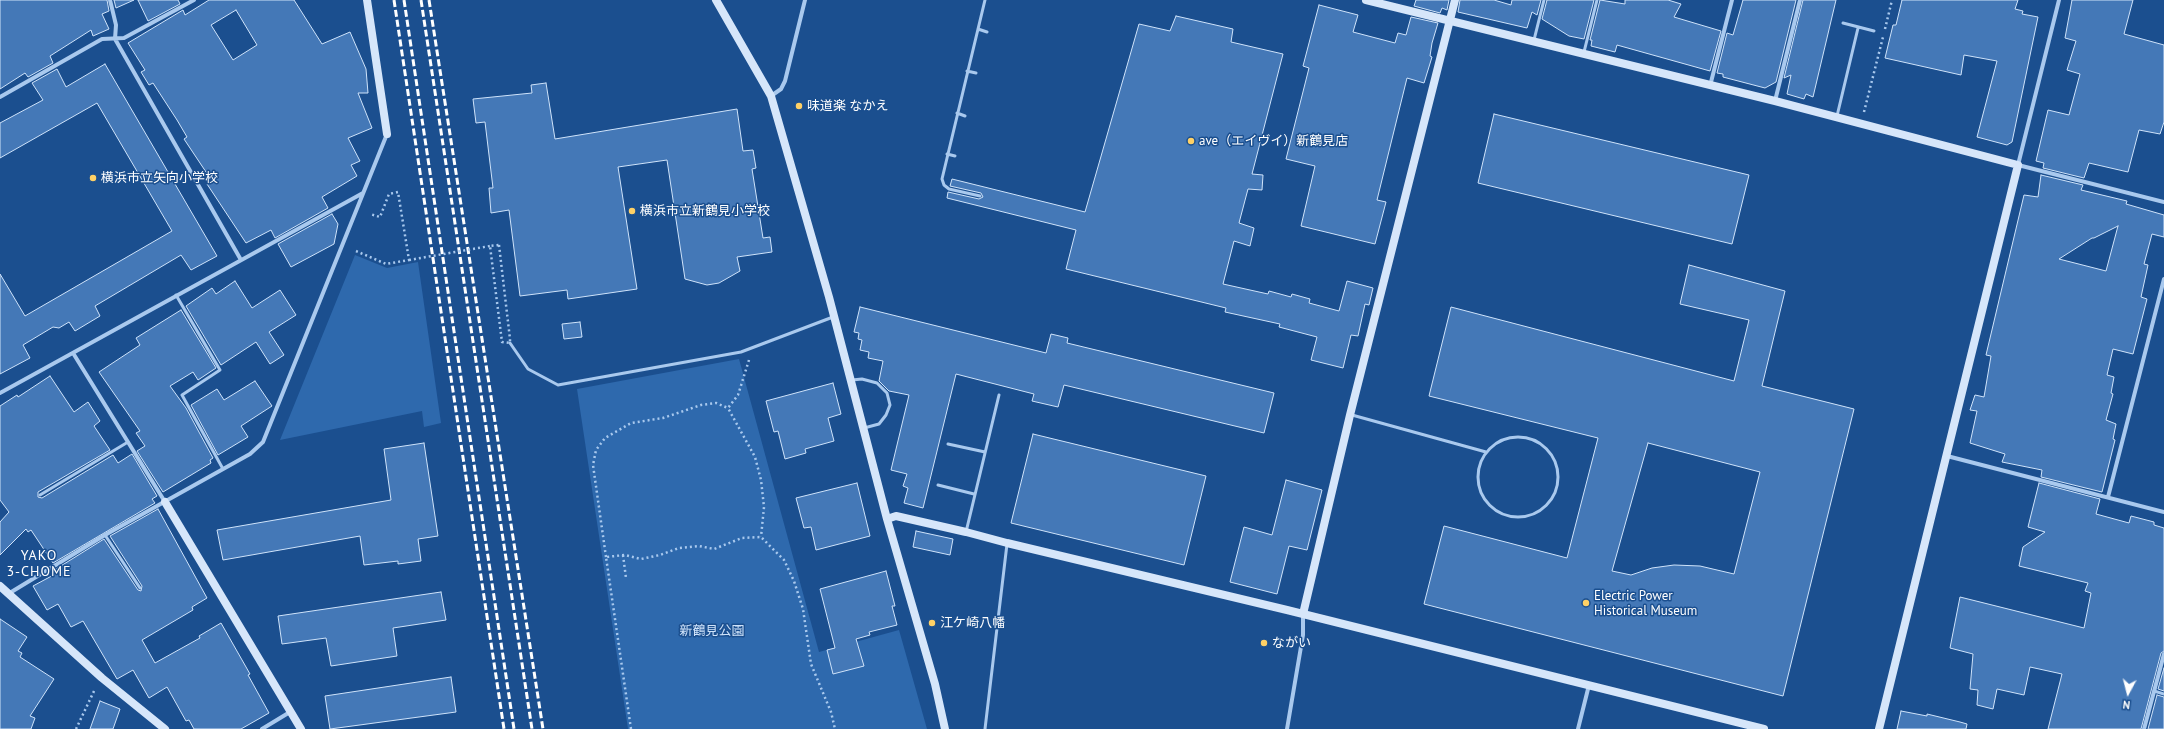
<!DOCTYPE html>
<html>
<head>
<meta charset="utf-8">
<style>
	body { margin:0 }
	#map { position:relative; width:2164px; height:729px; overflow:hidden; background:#1b4f8f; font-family:"PT Sans",sans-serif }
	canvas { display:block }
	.north { position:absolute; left:2108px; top:673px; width:40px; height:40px; -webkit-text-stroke:3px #1b4f8f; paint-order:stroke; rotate:187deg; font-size:11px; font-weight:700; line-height:16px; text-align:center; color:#fff }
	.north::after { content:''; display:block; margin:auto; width:14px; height:18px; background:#fff; clip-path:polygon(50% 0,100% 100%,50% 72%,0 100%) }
</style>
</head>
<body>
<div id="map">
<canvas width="2164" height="729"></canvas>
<div class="north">N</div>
</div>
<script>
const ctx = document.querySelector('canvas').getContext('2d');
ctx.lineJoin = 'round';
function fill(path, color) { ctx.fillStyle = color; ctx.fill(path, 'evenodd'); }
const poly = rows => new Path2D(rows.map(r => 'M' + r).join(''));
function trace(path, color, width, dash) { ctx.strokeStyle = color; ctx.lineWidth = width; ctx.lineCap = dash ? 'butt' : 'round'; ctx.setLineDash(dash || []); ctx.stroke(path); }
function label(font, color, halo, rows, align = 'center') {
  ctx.font = font + ' "PT Sans","Noto Sans JP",sans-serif'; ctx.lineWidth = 3; ctx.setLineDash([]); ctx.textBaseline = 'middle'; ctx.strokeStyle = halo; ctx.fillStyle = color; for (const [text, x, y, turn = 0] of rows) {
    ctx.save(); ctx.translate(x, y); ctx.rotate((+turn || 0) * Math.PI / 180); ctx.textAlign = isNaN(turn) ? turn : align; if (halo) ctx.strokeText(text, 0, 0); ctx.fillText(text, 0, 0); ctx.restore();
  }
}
fill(poly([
	[355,255,387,268,418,262,441,423,424,427,422,411,280,440],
	[739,359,819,652,899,630,927,729,628,729,577,389]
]), '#2e69ad');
const building = poly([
	[0,0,107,0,109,11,102,14,109,29,93,36,91,30,50,56,53,63,28,77,25,73,0,89,0,0],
	[114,0,134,0,116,8,114,0],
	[138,0,178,0,180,4,148,21,138,0],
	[209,0,294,0,322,44,350,32,366,69,368,93,358,93,372,128,348,138,360,161,351,165,357,176,322,197,328,208,275,238,271,230,246,243,207,184,212,181,184,139,187,137,177,120,153,83,149,85,141,72,145,70,128,43,183,10,185,15,209,0],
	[236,10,257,45,233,60,211,25,236,10],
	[1416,0,1449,0,1447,10,1442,8,1440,13,1414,6,1416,0],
	[1460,0,1494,0,1511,5,1512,0,1541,0,1537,15,1532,12,1527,28,1458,12,1460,0],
	[1547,0,1594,0,1584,39,1569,36,1542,19,1547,0],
	[1600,0,1625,4,1625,0,1668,0,1681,4,1674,17,1721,31,1710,71,1617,45,1615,52,1591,46,1592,40,1590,40,1600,0],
	[1743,0,1796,0,1776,82,1765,88,1723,77,1723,74,1717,73,1727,33,1733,35,1743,0],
	[1803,0,1836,0,1813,97,1806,94,1804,99,1787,94,1791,75,1784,78,1803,0],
	[1902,0,2018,0,2015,9,2023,11,2022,14,2038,17,2012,142,2007,145,1977,137,1997,61,1964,55,1961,75,1885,58,1893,25,1896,25,1902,0],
	[2072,0,2133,0,2124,34,2164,45,2164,122,2160,134,2139,130,2128,172,2089,163,2084,178,2043,168,2044,163,2036,161,2048,110,2069,115,2080,74,2067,70,2076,41,2065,38,2072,0],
	[1319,5,1358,15,1353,32,1395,43,1398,33,1406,35,1411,17,1438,23,1432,43,1430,56,1432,57,1424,83,1407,78,1377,200,1386,202,1375,244,1301,226,1315,166,1286,159,1309,68,1303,66,1319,5],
	[1176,16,1233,29,1231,42,1283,54,1252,174,1263,175,1262,190,1248,189,1239,223,1254,228,1250,246,1234,241,1223,284,1268,294,1269,291,1291,297,1292,294,1310,299,1309,303,1339,311,1347,281,1373,288,1369,305,1365,304,1358,336,1351,335,1343,368,1311,360,1317,337,1279,327,1280,324,1225,312,1226,308,1066,269,1076,230,947,198,948,192,979,199,983,197,981,193,950,186,952,179,1085,212,1139,24,1170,31,1176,16],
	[105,64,217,256,191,270,181,255,95,306,100,316,75,331,69,322,59,328,53,327,23,345,30,358,0,374,0,274,25,316,172,231,97,103,0,158,0,123,43,100,32,83,57,69,66,87,105,64],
	[546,83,555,139,737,109,743,151,753,150,756,168,752,169,763,238,770,237,772,252,737,257,740,271,719,283,707,285,685,279,667,160,618,167,637,289,568,299,567,290,520,296,509,210,491,213,489,188,493,188,485,122,476,123,473,99,532,93,531,85,546,83],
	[1494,114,1749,175,1732,244,1478,183,1494,114],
	[2041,175,2083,185,2081,190,2127,201,2126,204,2164,215,2164,237,2152,234,2144,264,2148,265,2141,297,2147,299,2133,354,2113,349,2107,375,2114,377,2111,393,2113,394,2106,420,2116,424,2113,439,2115,440,2102,492,2041,477,2042,470,2002,462,2005,454,1970,443,1977,411,1970,410,1975,395,1984,397,1991,356,1986,355,2024,195,2038,197,2041,175],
	[2118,226,2106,271,2059,259,2092,238,2094,238,2118,226],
	[332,214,338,224,334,244,291,267,278,244,332,214],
	[1689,265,1785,291,1762,386,1854,409,1783,696,1424,604,1444,526,1567,558,1598,438,1429,396,1451,307,1734,381,1749,320,1680,304,1689,265],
	[1648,443,1760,472,1734,574,1700,566,1674,565,1652,568,1631,575,1612,571,1648,443],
	[235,281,252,308,280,290,296,315,269,332,284,355,270,364,256,342,221,365,186,306,212,288,216,294,235,281],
	[860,307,1046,353,1051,334,1068,338,1067,343,1274,393,1264,433,1064,385,1058,407,1032,401,1034,394,956,374,923,508,904,503,908,488,903,486,907,474,891,470,909,395,889,391,879,381,883,361,868,358,869,352,860,350,862,340,858,339,859,333,854,332,860,307],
	[181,310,216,368,198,380,193,372,170,386,186,408,213,458,210,460,211,463,163,492,137,451,145,446,136,433,140,431,99,372,140,345,136,338,181,310],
	[580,322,582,337,564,339,562,324,580,322],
	[50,376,74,412,88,402,100,421,94,426,110,450,38,492,38,497,42,498,113,455,118,463,132,454,157,496,152,499,155,503,53,563,31,530,28,532,26,529,0,555,0,522,9,512,0,500,0,406,17,395,18,397,50,376],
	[255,381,272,406,241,426,248,437,218,455,191,405,217,389,224,400,255,381],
	[833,383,841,414,828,418,834,441,805,449,806,453,785,459,778,431,774,432,766,401,833,383],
	[1033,434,1206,476,1184,565,1011,523,1033,434],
	[424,443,438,536,418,539,421,561,398,564,398,561,364,565,360,536,223,560,217,530,391,500,384,449,424,443],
	[1286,480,1322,490,1307,550,1289,546,1277,594,1230,582,1244,527,1272,535,1286,480],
	[857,483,870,536,816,550,811,527,804,528,796,498,857,483],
	[2039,483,2100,499,2096,514,2129,523,2131,516,2154,522,2154,525,2164,528,2164,651,2161,653,2141,729,2048,729,2062,674,2030,667,2024,695,1997,689,1993,709,1977,705,1978,690,1970,689,1973,654,1950,648,1960,597,2084,628,2091,593,2085,591,2088,583,2019,566,2023,547,2045,532,2028,527,2039,483],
	[158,509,207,598,192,607,193,610,142,640,155,663,200,638,199,636,221,623,250,674,248,675,269,713,241,729,194,729,189,720,186,721,167,687,149,698,133,670,117,679,83,621,71,627,58,604,47,610,33,586,59,572,56,569,104,539,138,590,141,591,142,586,110,536,158,509],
	[916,531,953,539,950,555,913,547,916,531],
	[886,571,895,606,892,606,897,625,869,632,870,635,856,639,864,666,833,674,827,650,835,648,820,589,886,571],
	[441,592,446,620,393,628,397,656,331,666,326,638,282,644,278,616,441,592],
	[0,619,27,637,18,651,22,653,20,657,54,679,30,716,35,718,31,729,0,729,0,619],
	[2164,668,2164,691,2158,689,2164,668],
	[451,677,456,712,330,729,325,696,451,677],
	[2157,695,2164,697,2164,729,2148,729,2157,695],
	[100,701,120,709,113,729,90,729,100,701],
	[1901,711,1927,716,1927,714,1960,722,1967,724,1966,729,1897,729,1901,711]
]);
fill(building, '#4478b7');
trace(building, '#cfe3fa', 1);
trace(poly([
	[1885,29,1892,0],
	[1864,112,1883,37],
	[499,245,510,339,510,343,502,342,490,246,499,245],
	[356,251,386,264,409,260,398,192,389,194,380,217,370,214],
	[749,360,738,395,728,408,755,457,761,480,764,507,761,537],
	[623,555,626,578],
	[606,557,593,465,596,450,605,438,631,423,663,418,701,405,716,403,728,408],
	[76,729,95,689],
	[631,729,606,557,625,555,641,559,660,555,679,548,699,546,714,549,742,538,761,537,784,560,794,581,803,609,811,664,831,712,835,729]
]), '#a9c9ee', 2.5, [2, 3]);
trace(poly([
	[1843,23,1874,31],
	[978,29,987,32],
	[1534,40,1544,0],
	[1584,52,1597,0],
	[967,71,976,73],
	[957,113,965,116],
	[1837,116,1858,28],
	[947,154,955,156],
	[980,196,949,189,944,185,942,179,985,0],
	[176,295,220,370,182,395,223,469],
	[510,343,528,369,558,385,741,352,833,317],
	[852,380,862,379,877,383,887,393,890,405,886,415,879,424,864,428],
	[1352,415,1486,452],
	'1478 477a40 40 0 1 1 80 0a40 40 0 1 1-80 0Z',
	[948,444,985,452],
	[938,485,974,494],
	[40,495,128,442],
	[966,532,999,395],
	[105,535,140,588],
	[2154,691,2164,694],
	[985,729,1007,544]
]), '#a9c9ee', 3);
trace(poly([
	[110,0,116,25,115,39,241,260],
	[2059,0,2018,165,2164,202],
	[1710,86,1732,0],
	[771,96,781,89,785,81,805,0],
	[0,97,102,39,124,38,194,0],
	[1775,101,1800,0],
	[73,353,165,502],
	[0,393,363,193],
	[1947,456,2164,512],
	[2108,497,2164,279],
	[8,594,105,535,250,454,263,442,387,134],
	[262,729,290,712],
	[1287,729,1303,635,1303,614],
	[1578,729,1589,685],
	[2144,729,2164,654]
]), '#a9c9ee', 4);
trace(poly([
	[367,0,387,134],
	[716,0,771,96,829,297,887,519,935,684,945,729],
	[1366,0,1775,101,2018,165,1879,729],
	[165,502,301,729],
	[887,519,896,516,966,532,1007,543,1287,610,1764,729],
	[0,586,102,678,165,729],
	[1303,614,1350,415,1455,0]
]), '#d6e6fa', 8);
trace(poly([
	[394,0,504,729],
	[404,0,514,729],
	[421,0,532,729],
	[429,0,543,729]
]), '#fff', 3, [7, 3]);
trace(poly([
	[409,260,490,246]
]), '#a9c9ee', 2.5, [2, 3]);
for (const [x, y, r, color] of [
	[799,106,4,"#ffd166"],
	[1191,141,4,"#ffd166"],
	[93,178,4,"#ffd166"],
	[632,211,4,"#ffd166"],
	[1586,603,4,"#ffd166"],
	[932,623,4,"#ffd166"],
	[1264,643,4,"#ffd166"]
]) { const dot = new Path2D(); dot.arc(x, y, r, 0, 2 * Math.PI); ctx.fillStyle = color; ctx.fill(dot); trace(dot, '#1b4f8f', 1.5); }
label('13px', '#fff', '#1b4f8f', [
	["味道楽 なかえ",807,106],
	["ave（エイヴイ）新鶴見店",1199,141],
	["横浜市立矢向小学校",101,178],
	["横浜市立新鶴見小学校",640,211],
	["Electric Power",1594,596],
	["Historical Museum",1594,611],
	["江ケ崎八幡",940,623],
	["ながい",1272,643]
], 'left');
label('13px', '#cfe3fa', '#1b4f8f', [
	["新鶴見公園",712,631]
]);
ctx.letterSpacing = '1px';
label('14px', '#fff', '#1b4f8f', [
	["YAKO",39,556],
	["3-CHOME",39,572]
]);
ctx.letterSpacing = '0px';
</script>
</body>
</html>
